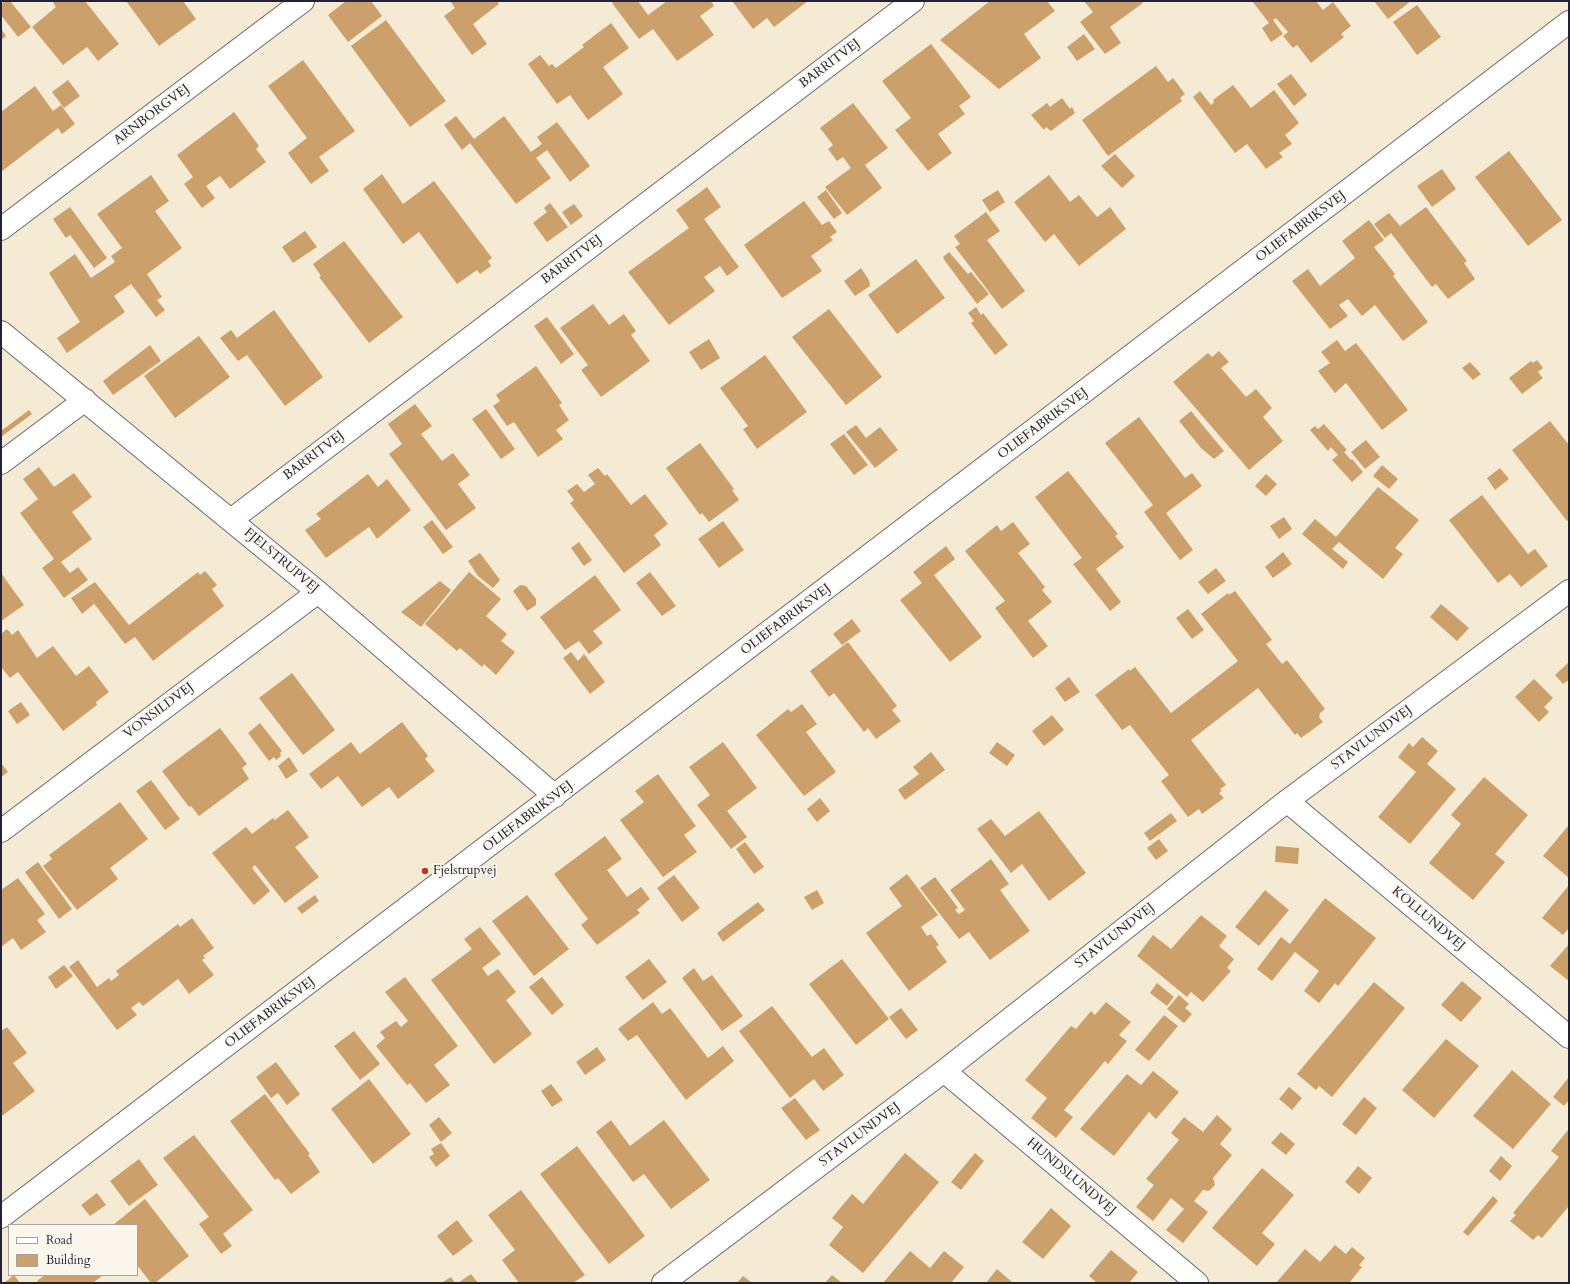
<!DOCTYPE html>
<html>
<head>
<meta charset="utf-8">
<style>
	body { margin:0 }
	#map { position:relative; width:1570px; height:1284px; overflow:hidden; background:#f5ead4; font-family:Cardo,serif }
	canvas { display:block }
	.frame { position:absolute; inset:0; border:2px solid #22223b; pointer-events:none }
	.legend { position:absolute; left:8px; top:1224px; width:130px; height:52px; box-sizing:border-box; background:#fbf7ec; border:1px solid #a4a2a5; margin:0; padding:5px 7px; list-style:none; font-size:12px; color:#22223b }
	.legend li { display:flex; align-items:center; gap:8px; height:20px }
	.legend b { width:20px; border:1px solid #a4a2a5 }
</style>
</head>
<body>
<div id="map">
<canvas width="1570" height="1284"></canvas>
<div class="frame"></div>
<ul class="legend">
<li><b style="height:5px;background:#fff"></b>Road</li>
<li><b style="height:11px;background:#cca06a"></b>Building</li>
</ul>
</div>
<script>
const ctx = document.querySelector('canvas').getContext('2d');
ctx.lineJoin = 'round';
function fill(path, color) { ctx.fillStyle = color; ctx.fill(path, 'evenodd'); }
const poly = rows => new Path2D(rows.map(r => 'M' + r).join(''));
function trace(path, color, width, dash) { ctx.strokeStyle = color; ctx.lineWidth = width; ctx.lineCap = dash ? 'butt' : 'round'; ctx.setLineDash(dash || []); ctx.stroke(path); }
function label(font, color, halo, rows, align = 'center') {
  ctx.font = font + ' Cardo,serif'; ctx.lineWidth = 3.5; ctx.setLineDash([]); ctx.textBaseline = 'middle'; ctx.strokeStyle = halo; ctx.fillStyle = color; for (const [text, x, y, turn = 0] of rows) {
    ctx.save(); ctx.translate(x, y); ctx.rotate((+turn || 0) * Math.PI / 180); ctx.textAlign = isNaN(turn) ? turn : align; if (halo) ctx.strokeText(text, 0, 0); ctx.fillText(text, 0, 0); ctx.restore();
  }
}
fill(poly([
	[5,1,10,1,31,27,18,37,1,15,1,4],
	[55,1,85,1,119,44,98,61,87,47,63,65,32,27,56,7,53,3],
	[126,1,183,1,196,19,159,46],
	[346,1,371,1,382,16,348,42,328,15],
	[450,1,497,1,499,4,473,24,487,44,472,55,444,16,455,8],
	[614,1,638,1,648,15,667,1,711,1,714,6,700,16,714,35,677,61,653,29,639,39,612,3],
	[732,1,808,1,774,27,767,18,753,29],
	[990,1,1047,1,1055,11,1024,34,1041,58,999,89,940,40],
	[1084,1,1141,1,1143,3,1110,27,1121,43,1105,54,1080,22,1093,12],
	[1252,1,1316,1,1323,10,1333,2,1351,26,1341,34,1344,37,1311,63,1297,45,1293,48,1283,36,1288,32,1276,18,1273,20,1283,34,1271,42,1262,28,1269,23],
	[1374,1,1411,1,1388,19],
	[1417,5,1441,37,1417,55,1393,22],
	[386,20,446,101,410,127,351,46],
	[611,23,629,48,603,67,623,94,588,120,570,95,557,104,528,64,540,55,549,66,552,64,556,68,584,47,582,45],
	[1,29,6,36,1,40],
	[1084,34,1095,49,1077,61,1067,47],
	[931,44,971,97,959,106,965,114,938,134,952,153,928,171,895,130,911,118,882,81],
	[303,60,355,131,319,157,329,171,311,184,288,153,307,138,268,86],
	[1156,66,1168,82,1173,78,1185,94,1180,98,1182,101,1108,156,1082,120],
	[1291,74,1307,95,1294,106,1277,84],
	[68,80,80,96,64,108,52,92],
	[1233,85,1251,108,1274,90,1299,123,1285,135,1292,144,1279,153,1283,157,1266,169,1247,144,1235,153,1193,97,1200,91,1211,105,1214,102,1213,100],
	[35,86,53,111,61,105,75,124,62,134,58,128,1,172,1,112],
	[1062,98,1070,109,1072,107,1075,113,1051,131,1046,127,1044,130,1031,115,1047,103,1050,107],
	[853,103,888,148,865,165,882,188,847,215,825,187,851,168,843,157,837,161,828,149,833,145,820,128],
	[234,112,259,146,256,149,266,162,230,189,220,176,206,186,215,198,202,208,184,184,193,177,177,155],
	[456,116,474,139,504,116,531,152,542,144,537,137,557,122,590,166,570,182,547,150,536,158,551,178,516,204,470,143,462,150,444,125],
	[1509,151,1562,220,1528,246,1475,177],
	[1115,154,1135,176,1122,188,1101,166],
	[1442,169,1456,189,1432,207,1417,186],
	[382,174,403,204,434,181,492,258,488,261,491,266,480,274,477,270,457,284,419,232,403,244,363,189],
	[151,175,169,201,155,211,182,248,147,274,162,297,157,300,165,310,156,317,131,284,114,296,125,312,67,353,57,338,80,322,49,273,75,254,91,278,115,262,111,256,122,248,97,214],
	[1049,175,1070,202,1079,195,1097,217,1110,207,1126,229,1079,266,1054,234,1045,242,1014,202],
	[707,187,721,207,704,219,739,267,727,276,720,266,704,277,715,291,669,325,628,272,689,228,676,210],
	[826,190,842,213,834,219,817,197],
	[998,190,1005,202,990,212,982,200],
	[804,201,822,225,829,221,837,232,830,237,833,240,811,256,822,271,782,298,744,245],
	[550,203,568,227,547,242,533,223,547,212,544,208],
	[574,204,583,216,571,225,562,212],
	[70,207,107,258,94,268,70,235,66,238,53,219],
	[1426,207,1467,261,1464,263,1475,279,1448,299,1436,284,1432,287,1391,233,1385,238,1374,224,1389,213,1400,226],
	[986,212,1000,231,987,240,1025,291,1002,309,955,247,960,244,954,236],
	[1369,220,1384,240,1374,247,1395,274,1393,276,1428,322,1403,341,1375,305,1362,316,1348,299,1339,305,1348,316,1330,329,1292,281,1308,269,1320,286,1355,258,1342,241],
	[305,231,317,247,293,263,282,247],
	[344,241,403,317,369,343,319,277,321,276,313,264],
	[949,252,968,274,971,272,989,294,977,304,945,261,943,257],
	[916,259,945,298,897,334,868,295],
	[861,268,869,280,870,286,855,296,844,281],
	[593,304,609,325,624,314,636,331,631,335,650,361,601,397,581,370,588,365,560,328],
	[976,307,981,315,983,313,1008,345,995,355,971,323,974,321,968,313],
	[829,309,882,377,846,405,792,337],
	[274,310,323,377,285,406,247,355,238,361,220,338,231,330,237,338],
	[547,317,574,354,561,364,534,326],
	[199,336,230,377,175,418,144,376],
	[709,339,720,358,701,370,689,352],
	[1337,340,1345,351,1356,343,1408,410,1382,430,1346,383,1335,393,1318,371,1330,363,1321,352],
	[150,345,161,361,113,395,103,381],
	[1219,351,1229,362,1221,368,1246,397,1256,389,1272,408,1263,417,1283,441,1249,470,1173,382,1208,353,1212,357],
	[765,355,807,412,757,449,743,429,748,426,720,388],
	[1537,360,1543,368,1538,372,1543,378,1522,394,1509,378,1531,361,1533,363],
	[1470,362,1481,374,1473,380,1462,368],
	[536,366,562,403,559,405,569,420,556,430,563,439,538,457,514,422,507,426,493,406,500,401,496,395],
	[415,404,432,426,421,434,442,461,453,453,470,475,458,484,476,508,446,530,389,454,402,444,388,424],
	[486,409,515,449,501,459,472,419],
	[29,410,32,414,1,437,1,431],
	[1191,411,1224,451,1214,459,1201,448,1179,421],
	[1139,417,1185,478,1192,473,1202,486,1166,513,1193,550,1180,560,1144,512,1153,505,1105,443],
	[1550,421,1569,445,1569,519,1567,521,1512,450],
	[1324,424,1347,450,1344,452,1351,460,1352,459,1363,472,1352,482,1332,460,1338,455,1331,447,1328,451,1310,430,1315,426,1318,429],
	[856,425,866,438,880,427,898,450,875,468,846,432],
	[844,434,868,465,854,475,830,444],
	[1366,440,1380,457,1365,469,1351,452],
	[700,443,734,489,732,490,739,500,709,522,702,513,700,515,666,468],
	[1382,465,1398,479,1389,489,1373,476],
	[39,467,54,487,74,473,92,497,72,512,92,539,61,562,70,573,78,567,88,580,64,598,42,568,54,559,20,513,38,499,23,479],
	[598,468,605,476,607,474,631,505,645,494,668,524,654,535,661,545,624,573,570,503,574,500,567,491,577,484,584,492,595,484,588,475],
	[1500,468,1509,479,1495,490,1487,478],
	[1068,471,1118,534,1115,536,1124,547,1096,569,1121,602,1110,611,1073,564,1082,558,1035,497],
	[368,474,378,487,387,479,411,510,377,539,369,527,326,558,305,530,321,519,316,514],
	[1266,474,1277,484,1266,496,1255,486],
	[1378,487,1419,520,1395,548,1403,554,1383,579,1339,542,1332,549,1348,562,1343,569,1302,534,1315,519,1336,537],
	[1482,495,1528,554,1535,549,1548,566,1521,587,1510,574,1498,583,1449,520],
	[1284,517,1292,529,1279,539,1270,526],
	[432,520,453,547,443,554,423,527],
	[723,521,744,550,719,568,698,539],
	[1013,522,1030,544,1018,553,1045,587,1042,590,1052,602,1028,621,1048,646,1033,658,995,608,1005,601,965,551,997,525,1001,531],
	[579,542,592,560,584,566,571,548],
	[946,546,955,559,934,575,982,637,950,662,900,600,922,583,913,572],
	[1283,552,1292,564,1273,578,1265,567],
	[480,553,500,580,493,588,478,576,468,561],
	[1216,568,1226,581,1208,594,1198,582],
	[205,571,217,585,212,589,224,606,153,661,135,637,125,644,89,597,94,604,82,614,71,598,95,582,129,625,198,572,200,575],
	[469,572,501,599,486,616,507,634,501,641,515,652,496,675,484,664,482,667,460,648,457,651,425,624],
	[650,572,676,606,662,616,636,583],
	[1,573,24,605,1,621],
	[595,575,621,610,593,631,603,643,589,654,579,641,565,650,540,617],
	[440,581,451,590,421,627,401,612],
	[520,585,526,586,536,599,536,605,527,611,513,591],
	[1235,591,1272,640,1266,644,1282,664,1287,660,1325,709,1320,713,1319,717,1323,722,1301,738,1297,733,1295,735,1258,688,1191,740,1226,785,1220,789,1222,791,1219,793,1224,798,1202,814,1199,809,1188,817,1161,781,1169,775,1130,725,1122,730,1095,695,1129,669,1130,671,1135,667,1171,713,1238,661,1201,614,1228,593,1229,595],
	[1441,604,1469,628,1457,641,1430,617],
	[1188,609,1204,630,1192,639,1176,618],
	[852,619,861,631,842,645,833,634],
	[7,629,12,635,18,630,37,658,53,646,76,676,89,666,109,692,96,702,97,705,63,731,18,672,10,678,1,667,1,634],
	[848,642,897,706,892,710,901,721,876,739,868,728,864,732,834,693,829,697,810,671],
	[571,652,578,661,584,654,605,682,590,694,563,658],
	[1569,662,1569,680,1563,684,1555,675],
	[292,673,335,730,303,755,259,698],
	[1069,677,1080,692,1065,702,1055,688],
	[1534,679,1553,698,1544,707,1549,712,1539,722,1515,697],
	[21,702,30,715,17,724,8,711],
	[802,704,817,724,806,732,836,772,804,796,756,735,788,709,791,712],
	[1052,715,1064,730,1044,746,1032,731],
	[402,722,428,756,425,759,435,771,398,799,389,787,362,807,338,776,321,789,309,774,351,742,360,754],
	[260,723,282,751,280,753,281,756,276,760,274,757,269,761,248,733],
	[220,728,247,764,242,768,249,779,199,816,191,806,189,807,162,771],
	[1422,737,1438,751,1427,764,1456,789,1410,844,1378,817,1416,772,1398,757,1409,743,1413,747],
	[723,742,757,788,727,811,747,837,731,849,697,805,710,795,689,767],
	[997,742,1015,755,1007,766,989,753],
	[931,752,945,770,905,800,898,790,919,774,913,767],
	[289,757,298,771,286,779,278,766],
	[1,763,8,772,1,777],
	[658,774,696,826,684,835,697,852,663,877,620,820,644,802,635,791],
	[1484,777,1528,815,1495,854,1505,862,1473,900,1429,863,1461,824,1451,815],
	[151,780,180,819,165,830,136,791],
	[820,798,830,811,817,822,807,809],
	[120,802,148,839,110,868,118,879,77,910,43,866,52,859,49,855],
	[288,810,309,837,295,847,319,877,285,903,255,865,252,868,270,891,254,905,212,853,246,827,252,834,273,818,275,820],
	[1039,811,1086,873,1049,901,1022,864,1011,873,977,829,991,819,1005,836],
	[1171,813,1177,821,1150,841,1144,833],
	[1569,825,1569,878,1543,856],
	[605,836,622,859,607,870,627,897,641,887,650,899,637,910,640,913,597,945,581,925,588,919,554,874],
	[1159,839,1168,851,1156,860,1147,848],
	[745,842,764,867,754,874,736,849],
	[1276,846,1299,848,1298,864,1275,862],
	[991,859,1009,884,1000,890,1030,931,990,960,969,932,959,939,920,888,935,877,958,908,955,910,959,914,965,910,950,890],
	[38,862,72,909,59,919,25,872],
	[907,874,938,915,921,927,927,936,931,934,939,945,936,947,947,962,909,991,866,933,902,906,889,888],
	[674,875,700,908,682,922,657,888],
	[18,878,45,914,37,920,46,932,21,950,13,938,1,947,1,890],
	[1569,885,1569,928,1563,935,1542,918],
	[817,890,824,903,812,910,804,897],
	[1265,890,1289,910,1259,946,1235,927],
	[315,895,319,901,302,914,297,908],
	[527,895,569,949,534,976,492,921],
	[1325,898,1376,938,1338,986,1335,983,1319,1003,1304,991,1319,971,1295,952,1272,981,1257,969,1281,937,1290,944],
	[758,902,765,910,723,942,717,933],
	[1201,915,1227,936,1219,946,1234,959,1227,968,1231,971,1203,1002,1191,992,1187,997,1137,956,1153,935,1171,949],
	[192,918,214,948,203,956,205,958,202,960,214,975,189,994,178,979,143,1006,139,1002,131,1008,137,1015,117,1030,69,967,78,960,97,987,109,978,111,981,119,975,116,971,178,924,180,927],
	[480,927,501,954,482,968,488,976,498,969,516,992,506,1000,532,1034,494,1064,431,980,472,949,464,939],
	[1569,944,1569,981,1550,966],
	[649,959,667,982,643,1000,625,977],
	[842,959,889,1019,856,1045,809,984],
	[64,965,73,976,56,989,48,977],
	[694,968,703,981,712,975,743,1016,722,1031,682,978],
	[405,977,458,1046,434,1065,450,1085,426,1103,410,1083,407,1085,376,1046,385,1038,380,1032,396,1021,401,1027,408,1021,385,992],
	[542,977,564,1005,552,1015,529,987],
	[1462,981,1482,998,1461,1022,1441,1005],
	[1374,982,1405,1008,1332,1097,1319,1086,1316,1090,1297,1074],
	[1157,983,1174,997,1167,1006,1150,993],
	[1179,995,1189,1004,1185,1008,1192,1014,1184,1023,1167,1009],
	[653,1002,662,1014,670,1008,708,1058,723,1046,734,1061,686,1100,637,1035,628,1041,618,1029],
	[1106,1002,1131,1022,1119,1035,1127,1041,1108,1064,1105,1061,1064,1110,1073,1117,1056,1138,1031,1118,1047,1098,1025,1080,1071,1026,1076,1029,1091,1011,1095,1015],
	[772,1006,812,1057,824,1048,844,1075,823,1091,814,1079,790,1098,739,1031],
	[901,1008,918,1030,906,1039,889,1017],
	[1164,1015,1178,1026,1149,1061,1135,1050],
	[7,1027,27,1053,13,1063,35,1091,2,1116,1,1031],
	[354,1031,380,1064,360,1080,334,1046],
	[1446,1039,1479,1066,1434,1118,1402,1090],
	[597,1047,606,1060,585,1075,576,1062],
	[276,1062,300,1094,287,1105,278,1093,271,1098,256,1077],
	[1512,1070,1551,1104,1513,1149,1473,1116],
	[1153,1071,1179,1092,1156,1119,1149,1112,1114,1156,1080,1129,1127,1074,1141,1085],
	[1569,1077,1569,1100,1564,1106,1553,1097],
	[369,1079,411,1134,373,1164,331,1109],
	[551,1084,563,1100,552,1107,541,1091],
	[1289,1087,1302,1098,1292,1110,1279,1099],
	[265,1094,310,1154,308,1155,320,1172,291,1194,278,1178,275,1180,230,1121],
	[1364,1097,1377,1108,1356,1135,1342,1124],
	[795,1098,820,1130,806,1140,781,1108],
	[1217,1115,1232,1129,1220,1144,1232,1155,1213,1178,1215,1185,1209,1191,1203,1190,1194,1201,1208,1212,1183,1243,1166,1230,1184,1209,1171,1198,1153,1221,1136,1207,1154,1185,1146,1179,1179,1140,1171,1133,1184,1117,1203,1132],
	[439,1117,452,1133,441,1142,429,1125],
	[611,1120,630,1146,664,1120,710,1180,671,1209,644,1174,633,1182,596,1132],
	[1568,1130,1569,1206,1542,1238,1538,1235,1533,1240,1510,1221,1516,1215,1513,1213,1559,1157,1551,1151],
	[1281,1132,1295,1144,1286,1155,1271,1143],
	[194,1135,253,1210,223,1234,232,1246,221,1254,199,1224,209,1217,163,1158],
	[441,1143,450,1156,436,1167,429,1157,434,1154,431,1149],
	[577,1146,645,1236,609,1264,540,1174],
	[905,1153,939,1182,863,1273,829,1245,843,1227,832,1218,852,1194,863,1204],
	[975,1153,984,1161,961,1190,951,1182],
	[1501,1156,1512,1166,1500,1181,1489,1171],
	[139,1159,158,1185,129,1206,110,1181],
	[1358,1166,1372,1178,1359,1194,1345,1182],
	[1262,1168,1294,1195,1262,1233,1275,1244,1257,1266,1212,1228],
	[521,1190,585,1275,573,1283,519,1283,502,1260,515,1250,488,1215],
	[97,1193,106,1205,90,1216,81,1205],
	[1493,1196,1498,1201,1468,1236,1463,1232],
	[145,1199,189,1256,155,1283,151,1283,137,1265,137,1225,113,1225],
	[1051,1208,1071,1226,1043,1259,1022,1242],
	[457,1220,473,1241,453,1256,437,1236],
	[1335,1245,1346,1254,1352,1247,1365,1258,1359,1265,1362,1267,1349,1283,1276,1283,1305,1249,1320,1262],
	[1111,1250,1138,1272,1129,1283,1097,1283,1089,1276],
	[910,1251,930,1268,944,1251,964,1267,951,1283,883,1283],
	[997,1269,1013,1283,986,1283],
	[471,1274,478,1283,458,1283],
	[14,1275,20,1283,4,1283],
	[45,1275,103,1275,93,1283,39,1283,37,1281],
	[832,1275,842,1283,825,1283],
	[743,1276,752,1283,737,1283],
	[451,1277,455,1283,443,1282]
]), '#cca06a');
const minor = poly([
	[1,229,303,1],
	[1,332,318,592,555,796],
	[1,463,85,400],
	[231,520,913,1],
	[1287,801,1569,1037],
	[1,831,318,592],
	[944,1071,1197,1283],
	[1,1217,1569,22],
	[663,1283,944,1071,1287,801,1569,591]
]);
trace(minor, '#6c6871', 24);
trace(minor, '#fff', 22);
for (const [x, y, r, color] of [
	[425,871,4,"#c8321e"]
]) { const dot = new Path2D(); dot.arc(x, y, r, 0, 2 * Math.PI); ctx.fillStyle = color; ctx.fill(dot); trace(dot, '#fbf7ec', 1.5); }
label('13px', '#22223b', '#fbf7ec', [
	["BARRITVEJ",830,64,-37],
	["ARNBORGVEJ",152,115,-37],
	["OLIEFABRIKSVEJ",1301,227,-37],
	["BARRITVEJ",572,260,-37],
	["OLIEFABRIKSVEJ",1043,424,-37],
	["BARRITVEJ",314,456,-37],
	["FJELSTRUPVEJ",281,561,40],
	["OLIEFABRIKSVEJ",786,620,-37],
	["VONSILDVEJ",159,711,-37],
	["STAVLUNDVEJ",1372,738,-37],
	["OLIEFABRIKSVEJ",528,817,-37],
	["KOLLUNDVEJ",1428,919,40],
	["STAVLUNDVEJ",1115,936,-38],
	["OLIEFABRIKSVEJ",270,1013,-37],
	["STAVLUNDVEJ",860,1135,-37],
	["HUNDSLUNDVEJ",1071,1177,40]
]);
label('13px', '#22223b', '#fbf7ec', [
	["Fjelstrupvej",433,871]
], 'left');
</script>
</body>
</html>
